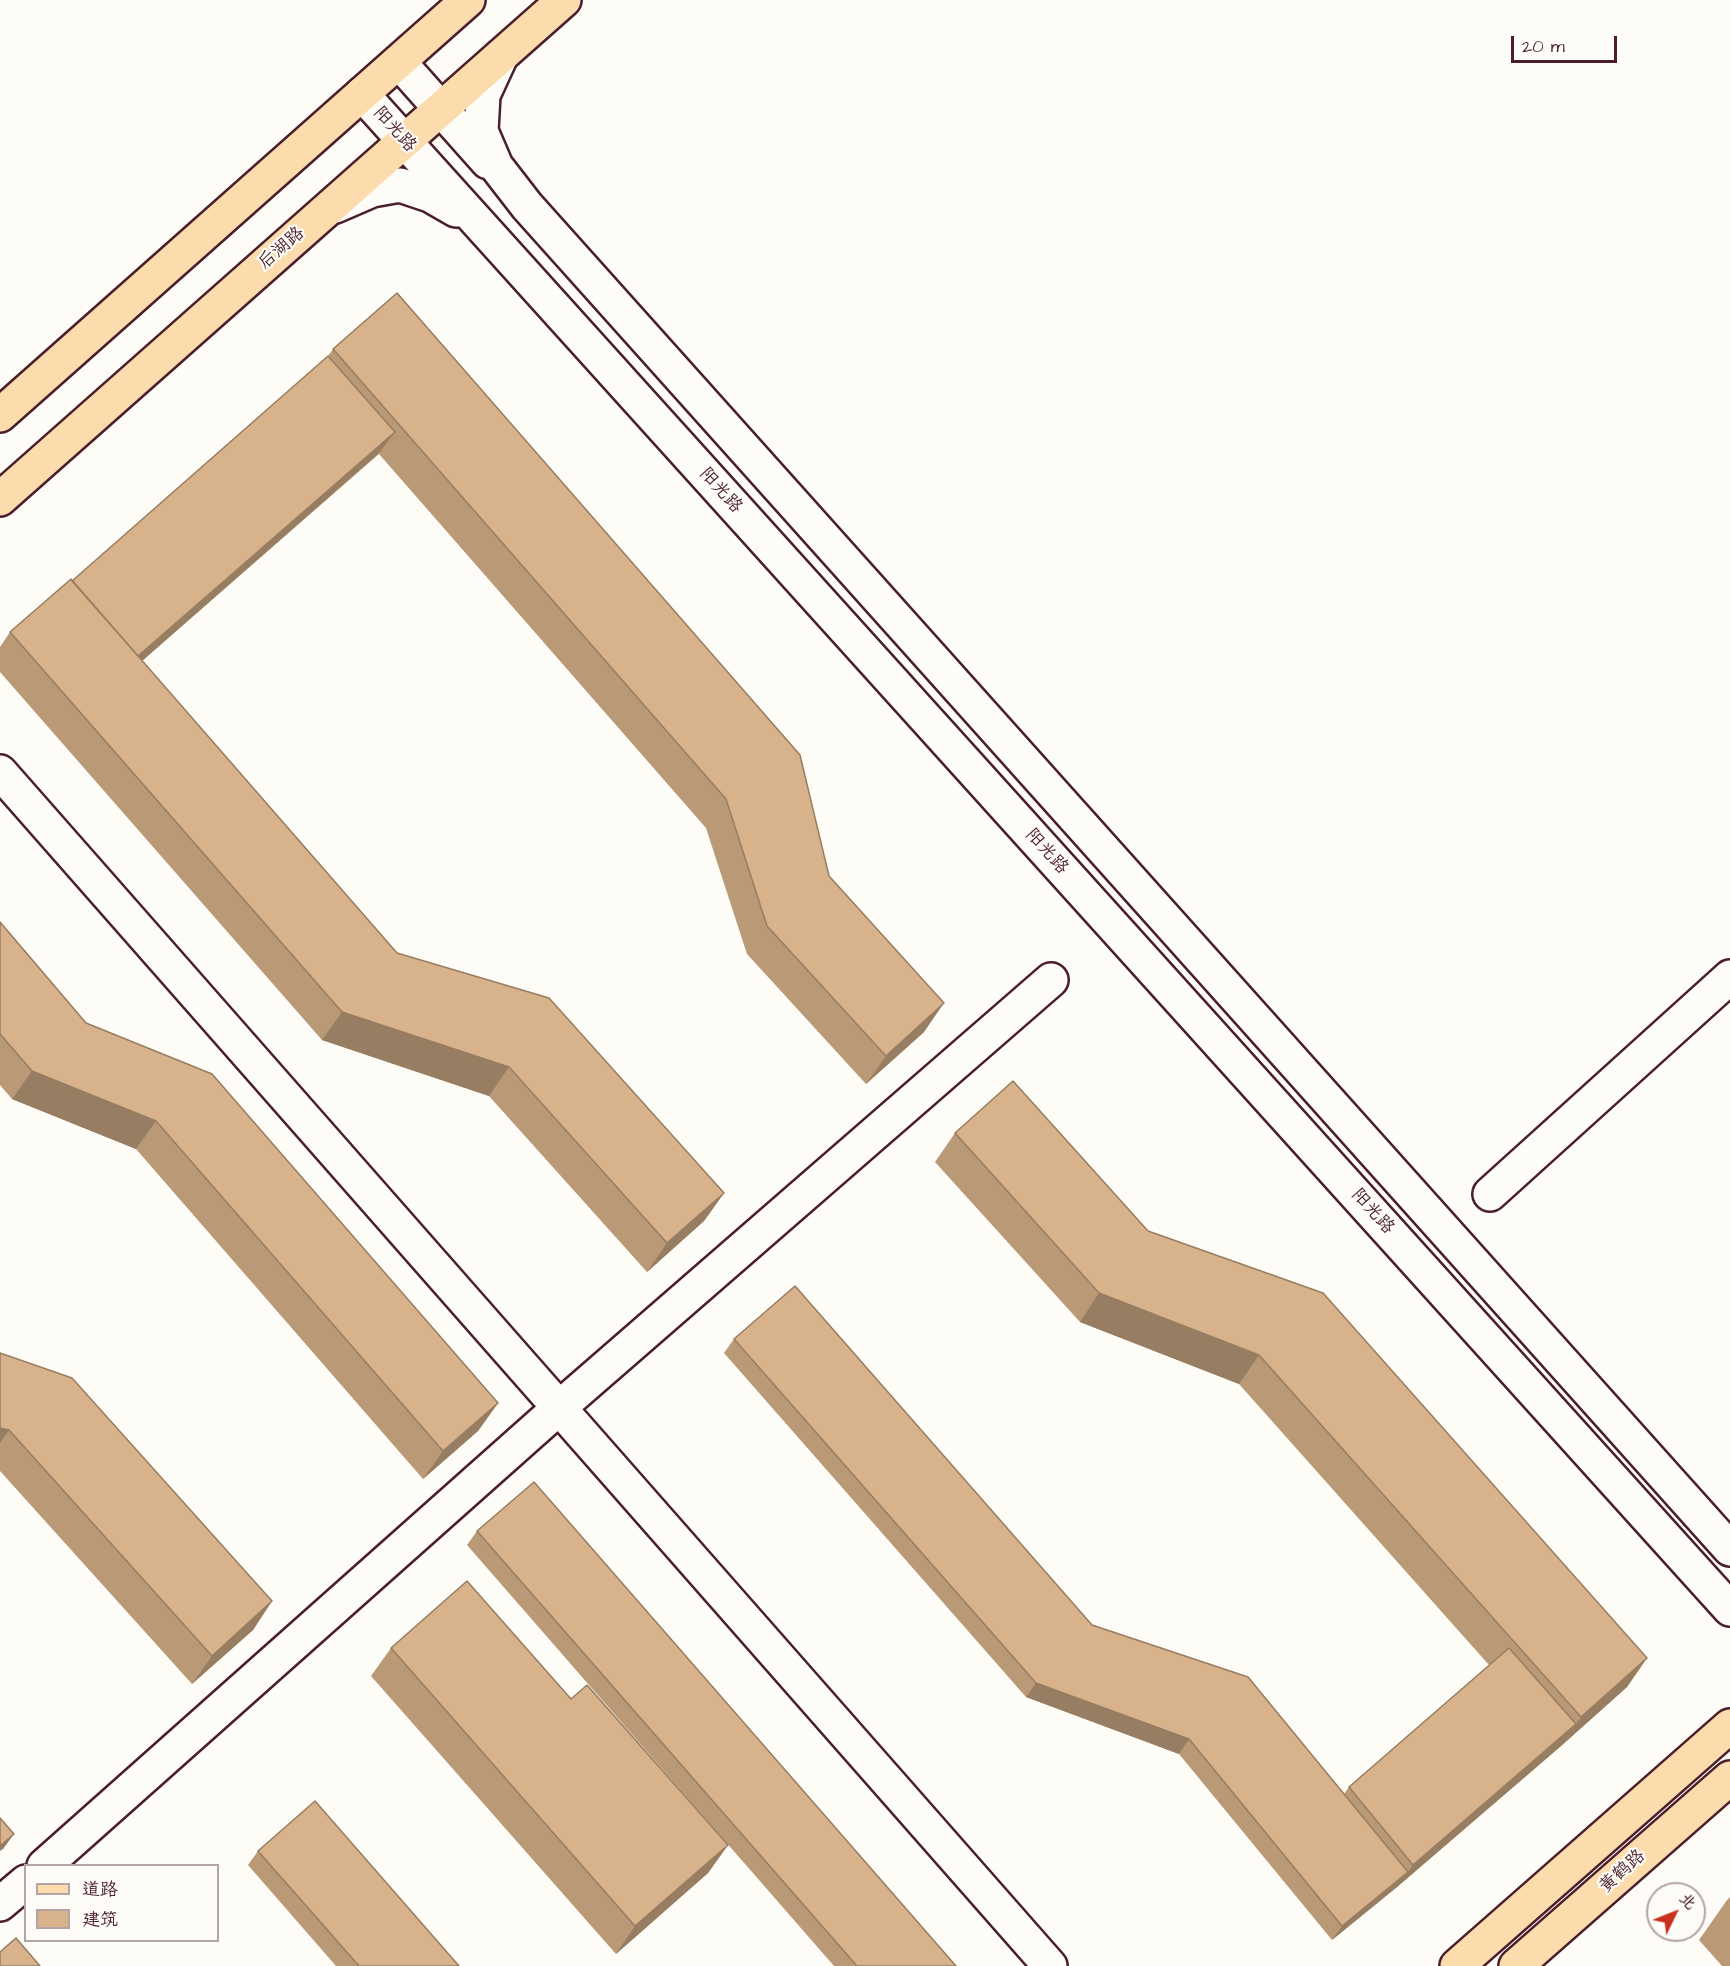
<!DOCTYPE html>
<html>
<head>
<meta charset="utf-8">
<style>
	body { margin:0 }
	#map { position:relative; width:1730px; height:1966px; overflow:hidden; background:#fdfcf7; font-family:"Architects Daughter","LXGW WenKai TC",sans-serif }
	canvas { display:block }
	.legend { position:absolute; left:24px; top:1864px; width:195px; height:78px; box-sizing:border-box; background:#fdfcf7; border:2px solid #b5a4a5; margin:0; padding:8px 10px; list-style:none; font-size:18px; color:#4a1f2b }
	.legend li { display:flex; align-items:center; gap:12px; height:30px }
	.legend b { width:30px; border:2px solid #b5a4a5 }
	.north { position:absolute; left:1646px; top:1882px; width:60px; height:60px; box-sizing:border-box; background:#fdfcf7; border:2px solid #b5a4a5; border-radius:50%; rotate:47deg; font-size:16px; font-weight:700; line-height:24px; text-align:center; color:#4a1f2b }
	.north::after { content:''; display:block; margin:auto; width:21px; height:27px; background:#c8321e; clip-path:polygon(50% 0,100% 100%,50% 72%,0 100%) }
	.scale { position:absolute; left:1511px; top:36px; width:106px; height:27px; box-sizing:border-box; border:3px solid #4a1f2b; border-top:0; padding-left:8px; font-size:18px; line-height:21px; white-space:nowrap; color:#4a1f2b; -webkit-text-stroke:4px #fdfcf7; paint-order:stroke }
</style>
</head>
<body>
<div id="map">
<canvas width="1730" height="1966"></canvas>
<ul class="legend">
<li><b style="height:8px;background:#fcdcac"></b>道路</li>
<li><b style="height:16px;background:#d8b28a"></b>建筑</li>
</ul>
<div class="north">北</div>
<div class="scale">20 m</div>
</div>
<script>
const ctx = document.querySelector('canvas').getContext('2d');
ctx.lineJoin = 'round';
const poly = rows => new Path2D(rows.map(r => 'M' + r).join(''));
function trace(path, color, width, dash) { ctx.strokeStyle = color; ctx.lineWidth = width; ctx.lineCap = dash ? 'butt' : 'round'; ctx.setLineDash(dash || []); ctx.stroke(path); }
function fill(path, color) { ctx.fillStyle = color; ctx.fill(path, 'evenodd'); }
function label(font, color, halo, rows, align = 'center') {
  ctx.font = font + ' "Architects Daughter","LXGW WenKai TC",sans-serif'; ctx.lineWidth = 4.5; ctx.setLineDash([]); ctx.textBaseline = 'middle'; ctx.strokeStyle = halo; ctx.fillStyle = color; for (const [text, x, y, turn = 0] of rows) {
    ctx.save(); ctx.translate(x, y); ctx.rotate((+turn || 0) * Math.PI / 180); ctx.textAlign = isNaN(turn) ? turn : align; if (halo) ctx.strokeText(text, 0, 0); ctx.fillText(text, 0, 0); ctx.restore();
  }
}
const minor = poly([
	[501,56,483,95,481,131,496,166,527,206,1730,1549],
	[399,62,488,162],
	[362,94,1730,1609],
	[335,206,372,190,400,185,430,195,456,210],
	[0,772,1050,1966],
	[1490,1194,1730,977],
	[44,1866,560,1407,1051,980],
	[0,1904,26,1882]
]);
const major = poly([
	[0,415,468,0],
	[0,499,564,0],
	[1457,1966,1730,1726],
	[1516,1966,1730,1778]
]);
trace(minor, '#4a1f2b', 38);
trace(major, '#4a1f2b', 38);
trace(minor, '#fdfcf7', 33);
trace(major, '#fcdcac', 33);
fill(poly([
	[333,349,829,876,924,1032,866,1084,747,954,706,828,379,454,142,661,397,953,724,1193,704,1221,647,1272,489,1096,322,1040,0,672,0,647,10,632,72,581,328,356],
	[0,922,86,1023,498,1403,478,1431,423,1479,136,1149,12,1099,0,1085],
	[955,1133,1148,1231,1647,1658,1627,1687,1561,1746,1397,1887,1332,1940,1179,1754,1026,1697,724,1353,734,1339,1092,1625,1344,1794,1349,1787,1489,1665,1239,1384,1080,1322,935,1162],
	[0,1353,272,1601,253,1630,192,1684,0,1471],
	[477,1531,956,1966,834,1966,467,1545],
	[391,1648,571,1699,728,1845,708,1873,616,1954,371,1676],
	[258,1851,459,1966,336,1966,248,1865],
	[1730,1897,1730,1966,1722,1966,1699,1940,1727,1900]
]), '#ba9977');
fill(poly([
	[395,432,379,453,118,682,133,661],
	[944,1003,924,1032,866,1084,886,1056],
	[342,1012,509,1067,489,1096,322,1040],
	[32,1071,156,1121,136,1149,12,1099],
	[724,1193,704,1221,647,1272,667,1243],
	[1099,1293,1259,1355,1239,1384,1080,1322],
	[498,1403,478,1431,423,1479,443,1451],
	[0,1428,9,1430,0,1443],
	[272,1601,253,1630,192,1684,212,1656],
	[1647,1658,1627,1687,1561,1746,1581,1717],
	[1036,1683,1189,1739,1179,1754,1026,1697],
	[1576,1724,1561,1746,1397,1887,1332,1940,1342,1926,1408,1872,1413,1865],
	[14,1834,3,1849,0,1851,0,1846],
	[728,1845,708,1873,616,1954,635,1926]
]), '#977d61');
const building = poly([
	[397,293,800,755,829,876,944,1003,886,1056,767,926,726,799,333,349,397,293],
	[328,356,395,432,138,656,72,581,328,356],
	[71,579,397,953,549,998,724,1193,667,1243,509,1067,342,1012,10,632,71,579],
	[0,922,86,1023,212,1074,498,1403,443,1451,156,1121,32,1071,0,1034,0,922],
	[1013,1081,1148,1231,1323,1293,1647,1658,1581,1717,1259,1355,1099,1293,955,1133,1013,1081],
	[795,1286,1092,1625,1248,1677,1408,1872,1342,1926,1189,1739,1036,1683,734,1339,795,1286],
	[0,1353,72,1378,272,1601,212,1656,9,1430,0,1428,0,1353],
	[534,1482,956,1966,857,1966,477,1531,534,1482],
	[467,1581,571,1699,587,1685,728,1845,635,1926,391,1648,467,1581],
	[1509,1648,1576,1724,1413,1865,1349,1787,1509,1648],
	[315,1801,459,1966,359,1966,258,1851,315,1801],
	[0,1818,14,1834,0,1846,0,1818],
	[16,1938,40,1966,0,1966,0,1952,16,1938]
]);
fill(building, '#d8b28a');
trace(building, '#977d61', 1.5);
label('18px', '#4a1f2b', '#fdfcf7', [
	["阳光路",394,130,48],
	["后湖路",282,249,-41],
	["阳光路",720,491,48],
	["阳光路",1046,852,48],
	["阳光路",1372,1212,48],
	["黄鹤路",1623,1872,-42]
]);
</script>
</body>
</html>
